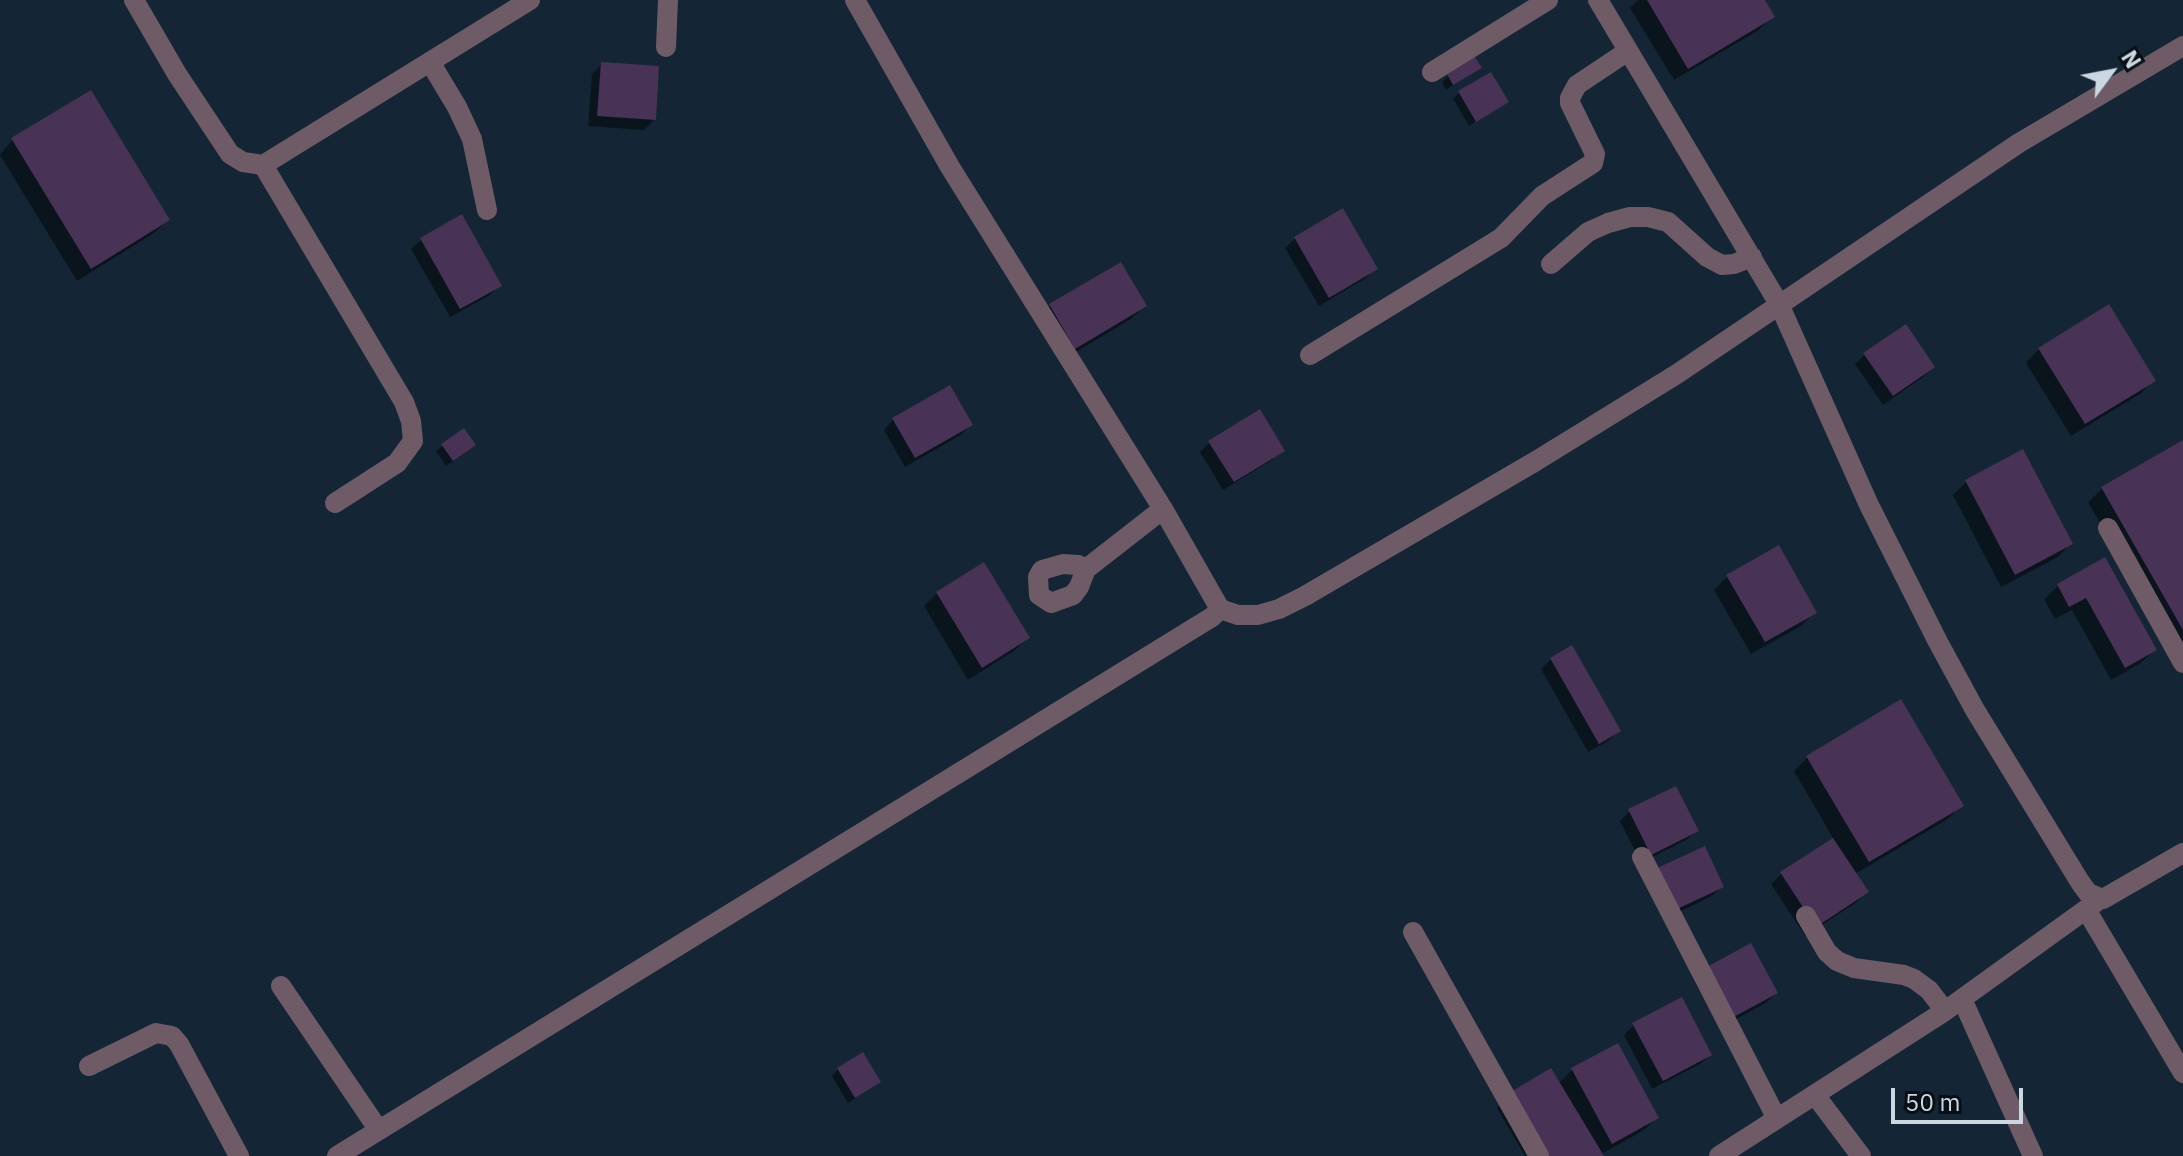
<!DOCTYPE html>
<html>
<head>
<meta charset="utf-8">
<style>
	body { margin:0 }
	#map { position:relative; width:2183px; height:1156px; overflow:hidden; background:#142635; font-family:"IBM Plex Sans",sans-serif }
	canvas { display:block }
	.north { position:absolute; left:2071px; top:32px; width:80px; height:80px; -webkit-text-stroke:6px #070e15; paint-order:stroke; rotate:58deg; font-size:22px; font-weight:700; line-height:32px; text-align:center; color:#cbd7e1 }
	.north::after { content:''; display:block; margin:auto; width:28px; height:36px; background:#cbd7e1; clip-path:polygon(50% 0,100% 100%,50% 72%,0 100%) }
	.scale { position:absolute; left:1891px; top:1088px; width:132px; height:36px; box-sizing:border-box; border:4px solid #cbd7e1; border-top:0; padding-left:10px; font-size:24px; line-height:28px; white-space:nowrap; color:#cbd7e1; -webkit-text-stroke:6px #070e15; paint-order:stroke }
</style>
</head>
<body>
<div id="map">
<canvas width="2183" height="1156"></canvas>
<div class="north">N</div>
<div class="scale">50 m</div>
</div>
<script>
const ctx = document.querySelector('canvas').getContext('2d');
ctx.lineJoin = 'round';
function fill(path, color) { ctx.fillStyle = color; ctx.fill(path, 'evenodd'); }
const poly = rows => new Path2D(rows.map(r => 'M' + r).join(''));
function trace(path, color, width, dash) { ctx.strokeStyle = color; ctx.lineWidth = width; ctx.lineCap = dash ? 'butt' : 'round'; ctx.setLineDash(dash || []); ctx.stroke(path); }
fill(poly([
	[1638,0,1763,0,1772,16,1759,30,1674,80,1630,8],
	[602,64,654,120,644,130,588,126,592,74],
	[1479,68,1446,90,1442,82,1448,76],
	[1459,93,1506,102,1469,126,1453,99],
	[12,140,168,220,154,233,77,281,0,155],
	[1342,211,1375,269,1366,278,1319,306,1285,248,1295,239],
	[421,240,500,285,490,295,450,317,411,249],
	[1120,264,1145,306,1131,319,1061,361,1036,319,1050,306],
	[2039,349,2153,381,2140,394,2071,436,2026,363],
	[1865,354,1933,367,1923,377,1883,405,1855,364],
	[893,420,970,425,961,435,905,467,884,430],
	[1210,442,1282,450,1272,460,1223,490,1200,452],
	[2183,442,2183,666,2088,502,2102,489],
	[443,445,467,451,446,466,436,451],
	[1966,482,2071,543,2058,557,2001,587,1953,495],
	[2104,560,2155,650,2141,663,2111,680,2072,610,2055,619,2044,599,2058,586],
	[1728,576,1815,612,1801,626,1751,654,1714,590],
	[937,593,1028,638,1014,651,968,680,924,606],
	[1551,659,1618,731,1608,741,1588,752,1541,669],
	[1900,702,1961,805,1948,819,1855,874,1866,892,1857,902,1805,936,1771,884,1781,874,1834,840,1794,771,1807,758],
	[1630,811,1696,831,1686,840,1641,863,1620,821],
	[1647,881,1722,886,1712,896,1665,919],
	[1704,971,1776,993,1766,1003,1720,1028,1694,981],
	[1634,1025,1710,1055,1700,1064,1652,1089,1624,1035],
	[1617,1046,1656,1118,1643,1131,1601,1154,1602,1156,1525,1156,1497,1108,1510,1095,1558,1084,1572,1070],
	[838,1069,879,1082,848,1103,832,1076]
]), '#0007');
fill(poly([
	[1647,0,1765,0,1775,17,1688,69],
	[1475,57,1482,68,1453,85,1447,74],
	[601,62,659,66,656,120,597,116],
	[1491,72,1509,102,1476,122,1458,91],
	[91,90,170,220,91,269,11,138],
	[1343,208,1378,269,1329,298,1294,237],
	[462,214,502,286,460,309,420,238],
	[1121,262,1147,306,1075,349,1049,304],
	[2109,304,2156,381,2085,424,2038,348],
	[1906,324,1935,367,1893,396,1863,353],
	[950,385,973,425,915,458,892,418],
	[1260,409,1285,451,1234,482,1208,441],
	[464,428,476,445,453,461,441,444],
	[2183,440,2183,630,2101,487],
	[2023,449,2073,544,2015,575,1965,480],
	[1779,545,1817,613,1765,642,1726,575],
	[2105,557,2157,650,2125,668,2086,598,2069,607,2057,584],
	[984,562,1030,638,982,668,936,592],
	[1572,645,1621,731,1599,744,1550,658],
	[1901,699,1964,806,1869,862,1806,756],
	[1676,786,1699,831,1651,855,1628,809],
	[1833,838,1869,892,1816,927,1780,872],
	[1705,846,1724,887,1675,910,1655,869],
	[1751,943,1778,993,1730,1019,1703,969],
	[1682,997,1712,1055,1663,1081,1632,1023],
	[1618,1043,1659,1118,1612,1144,1571,1068],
	[863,1052,881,1082,855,1098,837,1068],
	[1551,1068,1604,1156,1547,1156,1509,1093]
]), '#483256');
trace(poly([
	[134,0,177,74,230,154,243,162,263,165],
	[855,0,950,167,1163,509,1220,609,1238,615,1258,615,1279,609,1305,596,1536,461,1677,374,2019,143,2183,46],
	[1598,0,1779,304,1869,505,1938,642,1975,710,2080,882,2088,893,2103,899,2183,853],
	[666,47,668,0],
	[430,62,457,107,472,139,487,210],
	[1432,72,1548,0],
	[1551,264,1588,232,1608,223,1630,217,1648,217,1668,222,1707,257,1722,265,1734,264,1752,257],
	[1310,355,1501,238,1542,196,1593,163,1595,154,1570,103,1570,98,1577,85,1628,51],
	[335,503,397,463,413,441,411,421,404,402,263,165,530,0],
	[2108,528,2183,663],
	[1086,569,1078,565,1063,564,1042,570,1038,577,1039,595,1051,603,1073,595,1079,587,1086,569,1163,509],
	[1642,857,1777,1119],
	[2087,911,2183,1073],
	[1806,916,1827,952,1837,961,1854,968,1904,975,1914,979,1929,990,1945,1011],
	[1413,932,1539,1156],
	[281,986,378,1129],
	[1962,999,2033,1156],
	[89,1066,156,1033,172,1036,179,1044,239,1156],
	[1815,1095,1861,1156],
	[337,1156,1212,617,1220,609],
	[1719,1156,1945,1011,2099,900]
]), '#6e5b66', 20);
</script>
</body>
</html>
